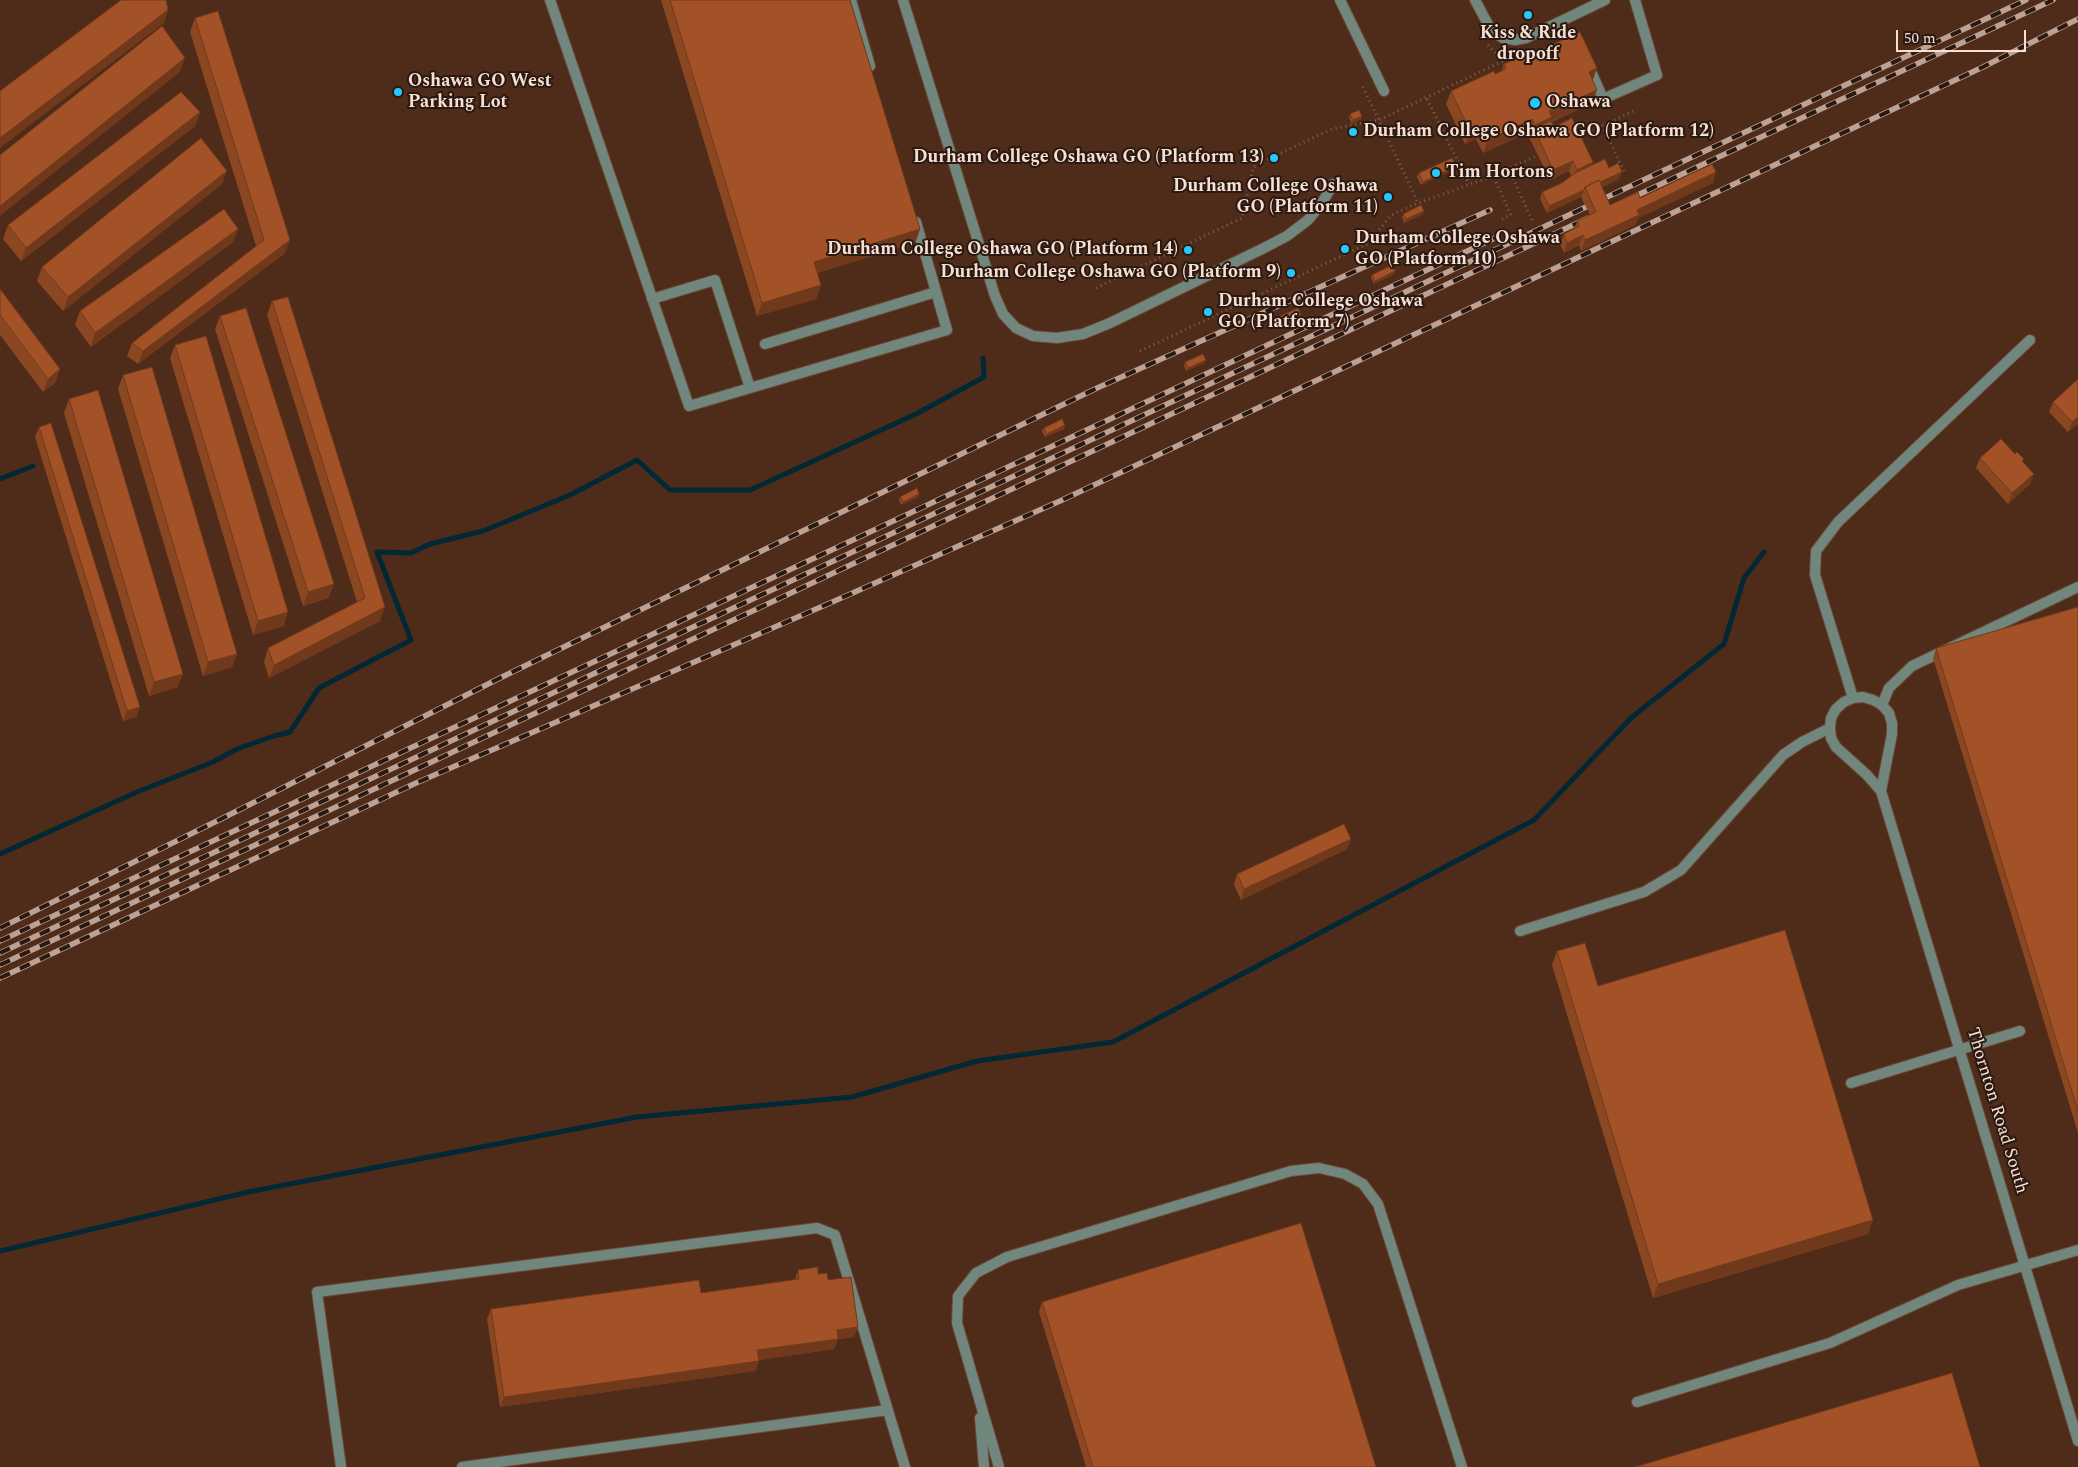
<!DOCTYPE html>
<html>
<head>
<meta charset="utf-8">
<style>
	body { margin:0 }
	#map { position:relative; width:2078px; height:1467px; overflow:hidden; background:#4f2b19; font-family:Spectral,serif }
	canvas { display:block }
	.scale { position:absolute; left:1896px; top:30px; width:130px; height:22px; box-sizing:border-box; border:2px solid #f7dfd4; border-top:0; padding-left:6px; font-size:15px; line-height:18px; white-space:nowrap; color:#f7dfd4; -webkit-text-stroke:4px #291911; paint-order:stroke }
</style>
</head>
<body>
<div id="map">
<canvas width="2078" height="1467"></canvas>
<div class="scale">50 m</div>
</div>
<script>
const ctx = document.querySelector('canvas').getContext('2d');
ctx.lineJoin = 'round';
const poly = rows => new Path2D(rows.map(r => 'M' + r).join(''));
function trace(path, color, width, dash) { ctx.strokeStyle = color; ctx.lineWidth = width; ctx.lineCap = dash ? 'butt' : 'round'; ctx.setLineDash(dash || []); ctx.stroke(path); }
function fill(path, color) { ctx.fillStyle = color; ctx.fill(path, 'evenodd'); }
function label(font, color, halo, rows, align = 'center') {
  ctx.font = font + ' Spectral,serif'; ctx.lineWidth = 4; ctx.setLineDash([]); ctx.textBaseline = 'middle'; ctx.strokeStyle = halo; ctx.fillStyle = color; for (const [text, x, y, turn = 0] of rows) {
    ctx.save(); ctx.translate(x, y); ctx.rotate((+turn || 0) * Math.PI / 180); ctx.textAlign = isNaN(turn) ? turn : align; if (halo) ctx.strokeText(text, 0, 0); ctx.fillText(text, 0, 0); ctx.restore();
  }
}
trace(poly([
	[0,479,33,466],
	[0,854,137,792,213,762,237,749,274,736,290,732,319,688,411,640,377,552,411,553,430,544,483,531,570,495,637,460,670,490,750,490,916,414,984,377,983,358],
	[0,1251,248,1192,637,1117,852,1097,977,1061,1113,1042,1534,820,1632,717,1724,644,1744,578,1764,552]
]), '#022835', 5);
const lane = poly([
	[550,0,689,406,947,330,916,222],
	[851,0,870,66],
	[903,0,995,296,1003,314,1016,328,1033,336,1057,338,1083,334,1110,323,1262,249,1287,236,1308,220,1322,203,1333,184],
	[1340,0,1384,91],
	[1475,0,1491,30,1503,38,1515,40,1526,38,1605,0],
	[1590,69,1603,99,1657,75],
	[652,299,715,280,750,388],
	[765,344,936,292],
	[1853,698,1815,575,1816,551,1838,522,2030,340],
	[1882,705,1889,688,1912,666,2078,587],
	[1520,931,1644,892,1681,870,1783,755,1802,742,1830,728],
	[1851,1083,2020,1031],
	[1637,1402,1830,1343,1958,1285,2078,1250],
	[980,1418,984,1467],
	[341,1467,317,1292,817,1228,835,1235,905,1467],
	[462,1467,888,1410],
	[999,1467,957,1323,958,1296,976,1273,1007,1257,1291,1171,1319,1168,1345,1174,1363,1184,1378,1204,1462,1467]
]);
const street = poly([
	[1635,0,1657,75],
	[1863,697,1873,700,1882,705,1889,713,1892,723,1892,734,1881,791,1867,775,1836,747,1831,738,1830,728,1831,718,1836,709,1844,702,1853,698,1863,697],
	[1881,791,2078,1441]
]);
trace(lane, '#6a4837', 12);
trace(street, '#6a4837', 12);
trace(poly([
	[1488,45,1503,61,1506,67],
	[1427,99,1469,184],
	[1602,125,1624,171],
	[1578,137,1634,111],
	[1509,169,1532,220],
	[1493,176,1540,154],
	[1502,219,1511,215,1493,176,1418,203,1379,120,1518,54],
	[1096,288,1242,218,1253,168,1260,163,1332,129,1379,120,1363,87],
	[1140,351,1369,243,1391,215,1418,203]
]), '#826151', 3, [1, 4]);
trace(lane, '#71867d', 10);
trace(street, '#71867d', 10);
const rail = poly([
	[1627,200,2053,0],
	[0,928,221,819,500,678,1095,389,1490,210],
	[0,941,1495,238],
	[0,953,2026,0],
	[0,965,1588,218],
	[0,978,416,783,830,603,1060,501,1983,67,2078,19]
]);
trace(rail, '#bda194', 5.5);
trace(rail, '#291911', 4, [11]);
fill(poly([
	[661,0,850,0,920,229,915,243,817,273,821,285,816,299,757,316],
	[195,18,285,253,138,364,127,356,132,343,256,246,190,32],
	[1538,51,1592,80,1592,103,1552,122,1554,127,1593,162,1592,165,1609,168,1619,179,1602,187,1610,205,1640,198,1713,183,1638,218,1635,225,1581,251,1579,245,1564,253,1560,244,1564,234,1574,229,1577,221,1590,215,1581,197,1547,213,1540,199,1542,192,1562,183,1571,176,1569,171,1550,180,1527,133,1483,153,1476,139,1465,144,1446,104,1451,91,1495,74,1502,71,1504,64,1526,60,1536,55],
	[200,112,195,126,21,261,3,239,8,225],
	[1350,114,1362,116,1361,119,1352,124,1349,118],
	[1456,166,1454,169,1421,185,1417,177,1419,173],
	[222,184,63,311,37,281,42,267],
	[1403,214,1423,214,1404,223,1402,217],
	[238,229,233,242,91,347,75,325,80,311],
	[1395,271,1394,274,1374,284,1371,278,1372,275],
	[0,289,60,369,55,383,43,392,0,335],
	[272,301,380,621,269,678,264,662,268,648,357,602,267,315],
	[220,316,329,598,303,606,215,329],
	[1278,317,1300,319,1281,328,1277,321],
	[175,345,284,626,253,635,170,358],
	[1185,362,1204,363,1186,371,1184,366],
	[123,375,237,654,232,667,203,676,118,389],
	[2078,379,2078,424,2068,432,2049,412,2053,402],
	[69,399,178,687,149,696,64,413],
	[39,427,140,707,136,717,123,721,35,437],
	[1044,428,1064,429,1045,437,1042,431],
	[2015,454,2023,462,2030,484,2008,504,1976,468,1980,458],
	[919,494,918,497,901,505,899,500,900,497],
	[2078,607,2078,1133,1933,658,1936,648],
	[1351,839,1347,849,1241,900,1234,885,1237,874],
	[1557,951,1598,986,1868,1234,1653,1298,1552,965],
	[798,1270,818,1274,828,1280,858,1327,854,1337,838,1339,834,1349,759,1360,755,1371,500,1407,487,1319,491,1309,701,1293,795,1280],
	[1042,1302,1376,1467,1086,1467,1039,1312]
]), '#8b4721');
fill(poly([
	[168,10,164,23,0,148,0,138],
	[185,58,180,72,0,216,0,206],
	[1597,68,1592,82,1589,72],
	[1597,90,1592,103,1550,122,1534,128,1530,139,1535,125,1549,111],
	[200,112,195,126,21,261,26,248],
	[1362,116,1361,119,1352,124,1353,120],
	[1532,119,1527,133,1483,153,1488,140],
	[1481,126,1476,139,1465,144,1470,131],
	[1573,161,1569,171,1550,180,1553,170],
	[1593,162,1589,172,1573,180,1577,170],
	[1456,166,1454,169,1421,185,1423,182],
	[227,171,222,184,63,311,68,297],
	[1622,172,1619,179,1588,194,1586,189],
	[1716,172,1713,183,1638,218,1635,225,1581,251,1585,240,1637,210],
	[1584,190,1581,197,1547,213,1549,206],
	[1424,211,1423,214,1404,223,1406,219],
	[238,229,233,242,91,347,95,333],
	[920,229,915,243,809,275,814,262],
	[1583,235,1579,245,1564,253,1567,243],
	[290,240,285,253,138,364,143,351],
	[1395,271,1394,274,1374,284,1375,281],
	[821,285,816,299,757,316,762,303],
	[1301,315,1300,319,1281,328,1282,325],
	[1206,360,1204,363,1186,371,1188,368],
	[60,369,55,383,43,392,48,379],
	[2078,417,2078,424,2068,432,2072,422],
	[1065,425,1064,429,1045,437,1047,434],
	[2034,474,2030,484,2008,504,2012,493],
	[919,494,918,497,901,505,903,502],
	[334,584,329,598,303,606,308,592],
	[385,607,380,621,269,678,274,665],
	[288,612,284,626,253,635,258,621],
	[237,654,232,667,203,676,208,662],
	[183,674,178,687,149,696,154,682],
	[140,707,136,717,123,721,127,711],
	[1351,839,1347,849,1241,900,1244,889],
	[1873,1220,1868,1234,1653,1298,1658,1284],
	[858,1327,854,1337,838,1339,834,1349,754,1361,757,1350,837,1330],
	[759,1361,755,1371,500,1407,504,1397]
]), '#71391b');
const building = poly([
	[121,0,166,0,168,10,0,138,0,91,121,0],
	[670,0,850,0,920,229,814,262,821,285,762,303,670,0],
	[218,11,290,240,143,351,132,343,264,240,195,18,218,11],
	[162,26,185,58,0,206,0,155,162,26],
	[1580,32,1597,68,1589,72,1597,90,1549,111,1552,117,1535,125,1532,119,1488,140,1481,126,1470,131,1451,91,1494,71,1495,74,1506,69,1504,64,1524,55,1526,60,1539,54,1538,51,1580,32],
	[181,92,200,112,26,248,8,225,181,92],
	[1359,110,1362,116,1353,120,1350,114,1359,110],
	[1572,118,1593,162,1577,170,1573,161,1553,170,1534,128,1551,121,1554,127,1572,118],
	[201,138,227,171,68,297,42,267,201,138],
	[1452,158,1456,166,1423,182,1419,173,1452,158],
	[1605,159,1609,168,1618,163,1622,172,1600,182,1599,180,1585,187,1584,190,1549,206,1542,192,1562,183,1575,173,1605,159],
	[1712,164,1716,172,1637,210,1639,215,1585,240,1583,235,1567,243,1564,234,1579,226,1577,221,1596,212,1585,187,1599,180,1610,205,1638,192,1640,198,1712,164],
	[1421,205,1424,211,1406,219,1403,214,1421,205],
	[224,209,238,229,95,333,80,311,224,209],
	[1392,265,1395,271,1375,281,1372,275,1392,265],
	[0,289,60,369,48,379,0,315,0,289],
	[288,297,385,607,274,665,268,648,365,598,272,301,288,297],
	[246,308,334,584,308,592,220,316,246,308],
	[1298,308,1301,315,1282,325,1278,317,1298,308],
	[206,336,288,612,258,621,175,345,206,336],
	[1203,354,1206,360,1188,368,1185,362,1203,354],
	[152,367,237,654,208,662,123,375,152,367],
	[2078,379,2078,417,2072,422,2053,402,2078,379],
	[98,390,183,674,154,682,69,399,98,390],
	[1062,419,1065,425,1047,434,1044,428,1062,419],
	[51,423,140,707,127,711,39,427,51,423],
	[2001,439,2015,454,2017,452,2024,459,2022,461,2034,474,2012,493,1980,458,2001,439],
	[917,488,919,494,903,502,900,497,917,488],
	[2078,607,2078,1111,1936,648,2078,607],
	[1344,824,1351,839,1244,889,1237,874,1344,824],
	[1785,930,1873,1220,1658,1284,1557,951,1585,943,1598,986,1785,930],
	[1301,1223,1376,1467,1093,1467,1042,1302,1301,1223],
	[818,1267,818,1274,827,1273,828,1280,851,1277,858,1327,837,1330,838,1339,757,1350,759,1361,504,1397,491,1309,699,1280,701,1293,799,1279,798,1270,818,1267],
	[1952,1373,1980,1467,1635,1467,1952,1373]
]);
fill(building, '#a25226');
trace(building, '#71391b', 1);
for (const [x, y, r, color] of [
	[1528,15,5,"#26c9fe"],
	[398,92,5,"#26c9fe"],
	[1535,103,6,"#26c9fe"],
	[1353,132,5,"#26c9fe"],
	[1274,158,5,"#26c9fe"],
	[1436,173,5,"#26c9fe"],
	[1388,197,5,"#26c9fe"],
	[1345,249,5,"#26c9fe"],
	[1188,250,5,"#26c9fe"],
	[1291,273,5,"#26c9fe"],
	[1208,312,5,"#26c9fe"]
]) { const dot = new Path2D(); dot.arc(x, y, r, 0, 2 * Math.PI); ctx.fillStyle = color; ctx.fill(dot); trace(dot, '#291911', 2); }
label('bold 18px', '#f7dfd4', '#291911', [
	["Kiss & Ride",1528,34,"center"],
	["dropoff",1528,55,"center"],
	["Oshawa GO West",408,82],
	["Parking Lot",408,103],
	["Oshawa",1546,103],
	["Durham College Oshawa GO (Platform 12)",1363,132],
	["Durham College Oshawa GO (Platform 13)",1264,158,"right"],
	["Tim Hortons",1446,173],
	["Durham College Oshawa",1378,187,"right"],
	["GO (Platform 11)",1378,208,"right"],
	["Durham College Oshawa",1355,239],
	["GO (Platform 10)",1355,260],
	["Durham College Oshawa GO (Platform 14)",1178,250,"right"],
	["Durham College Oshawa GO (Platform 9)",1281,273,"right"],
	["Durham College Oshawa",1218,302],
	["GO (Platform 7)",1218,323]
], 'left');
label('18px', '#f7dfd4', '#291911', [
	["Thornton Road South",1996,1111,73]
]);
</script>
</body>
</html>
